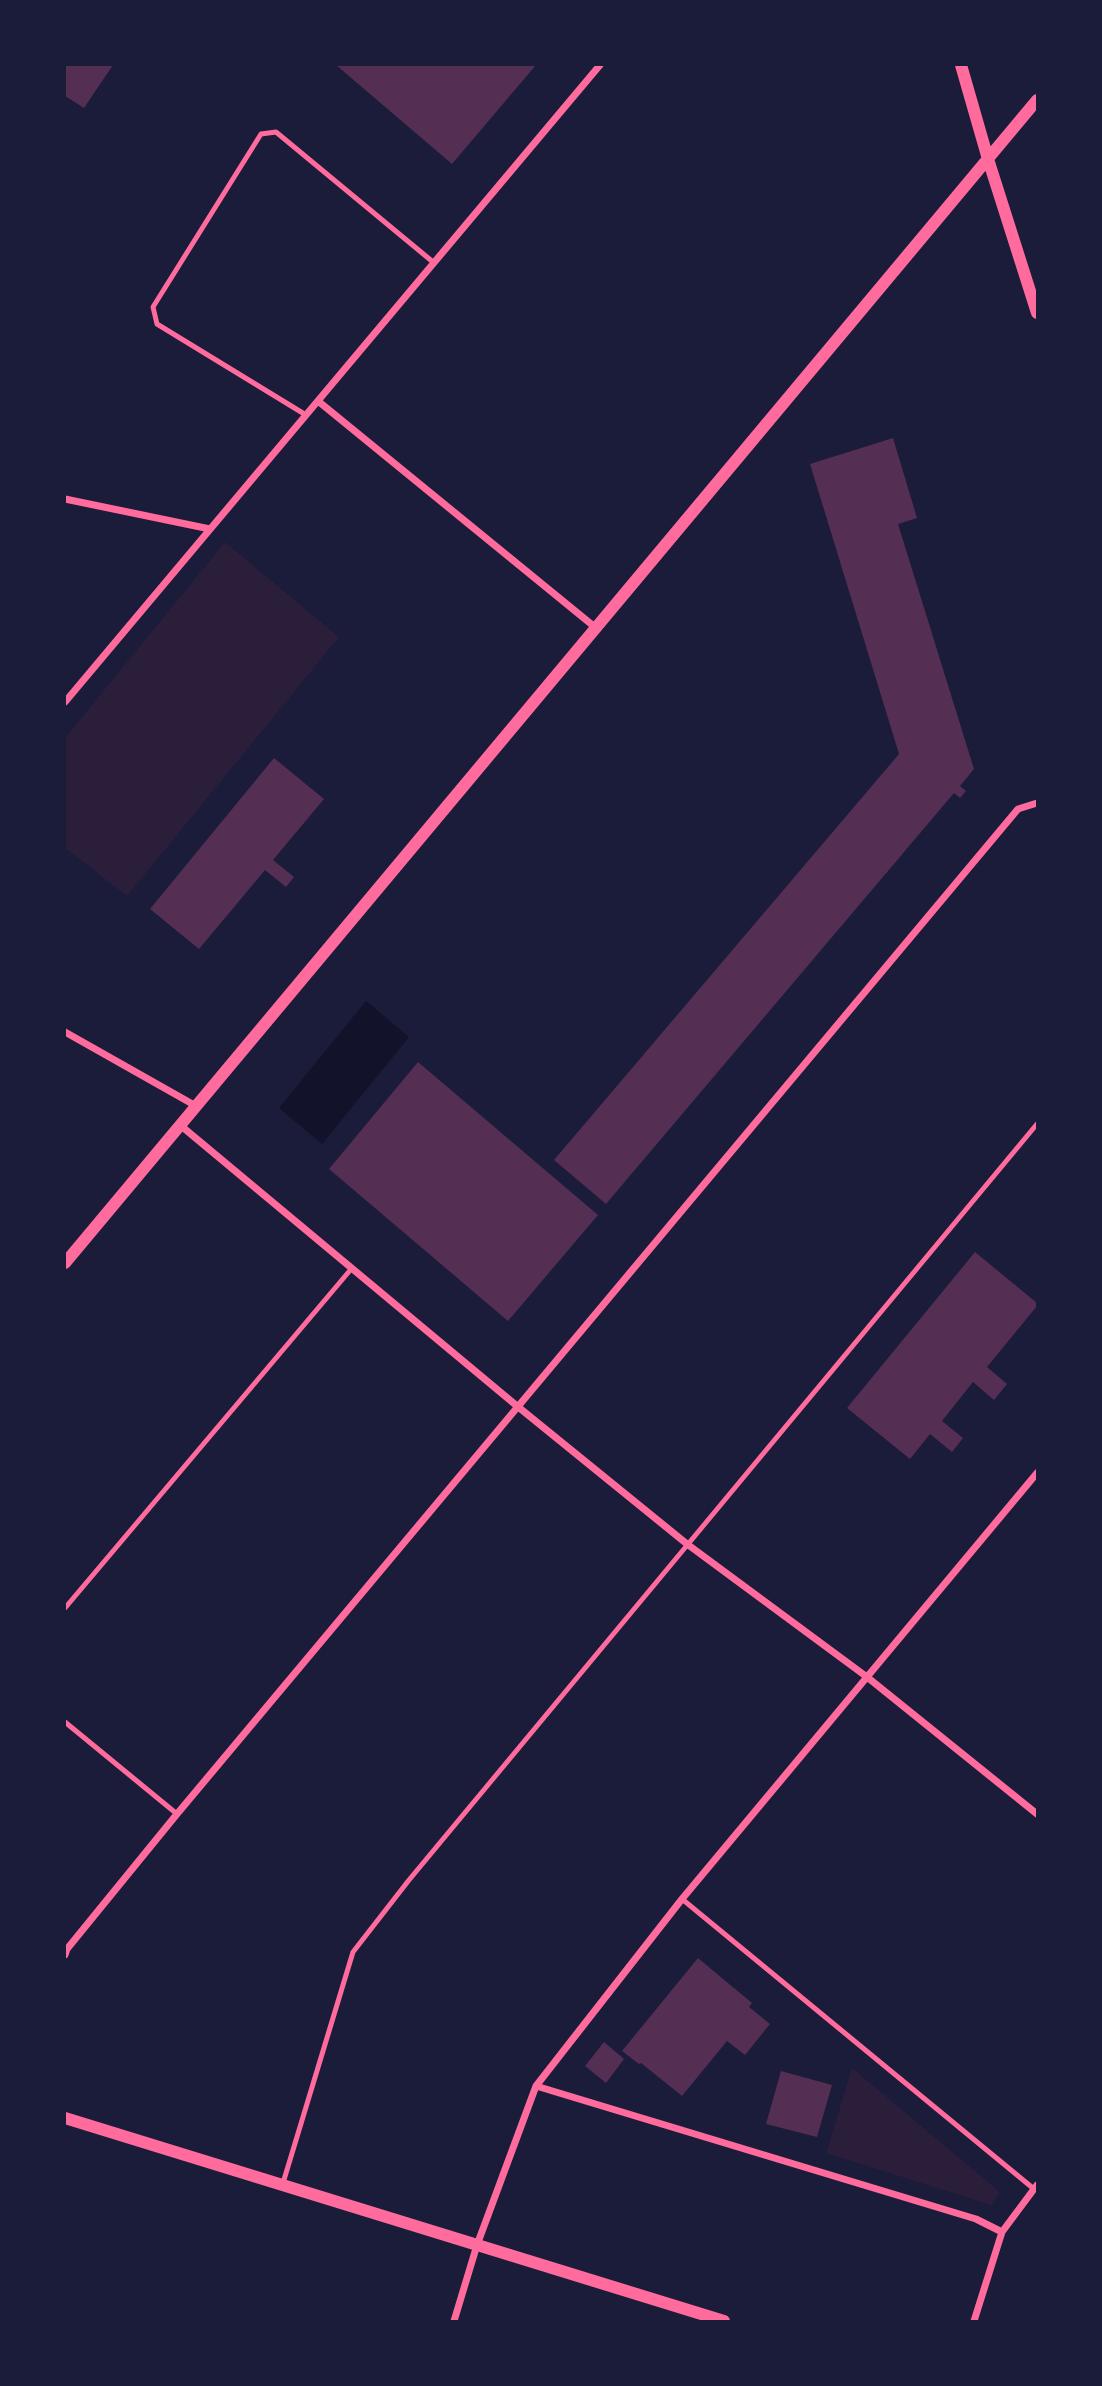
<!DOCTYPE html>
<html>
<head>
<meta charset="utf-8">
<style>
	body { margin:0 }
	#map { position:relative; width:1102px; height:2386px; overflow:hidden; background:#1b1b3a; font-family:"Varela Round",sans-serif }
	canvas { display:block }
	.frame { position:absolute; inset:0; border:66px solid #1b1b3a; pointer-events:none }
</style>
</head>
<body>
<div id="map">
<canvas width="1102" height="2386"></canvas>
<div class="frame"></div>
</div>
<script>
const ctx = document.querySelector('canvas').getContext('2d');
ctx.lineJoin = 'round';
function fill(path, color) { ctx.fillStyle = color; ctx.fill(path, 'evenodd'); }
const poly = rows => new Path2D(rows.map(r => 'M' + r).join(''));
function trace(path, color, width, dash) { ctx.strokeStyle = color; ctx.lineWidth = width; ctx.lineCap = dash ? 'butt' : 'round'; ctx.setLineDash(dash || []); ctx.stroke(path); }
fill(poly([
	[225,542,339,637,127,896,65,848,65,738],
	[852,2068,1000,2192,991,2205,826,2153]
]), '#2a1e3b');
fill(poly([
	[366,1001,409,1037,322,1144,279,1108]
]), '#12122b');
fill(poly([
	[65,65,113,65,84,108,65,96],
	[336,65,536,65,452,164],
	[893,438,917,518,898,524,974,769,960,786,966,791,960,798,954,793,606,1204,554,1160,899,754,810,464],
	[274,758,324,799,273,860,294,877,286,887,265,870,199,949,150,909],
	[418,1062,598,1215,508,1321,329,1169],
	[975,1252,1037,1303,1037,1306,987,1367,1007,1384,994,1400,973,1382,942,1421,963,1438,952,1452,930,1434,910,1459,847,1408],
	[698,1958,752,2003,749,2007,770,2024,745,2055,727,2041,682,2096,641,2063,639,2064,622,2051],
	[604,2042,624,2059,606,2083,585,2066],
	[781,2071,832,2085,817,2137,766,2124]
]), '#542f53');
trace(poly([
	[306,415,157,324,153,307,261,134,276,132,433,262],
	[65,1608,352,1268],
	[65,1722,177,1814],
	[682,1899,1034,2189],
	[283,2183,353,1952,409,1880,1037,1124]
]), '#ff6b9d', 5);
trace(poly([
	[318,401,596,628],
	[65,499,210,529],
	[65,702,600,65],
	[65,1032,196,1106],
	[180,1125,517,1406,687,1544,867,1677,1037,1814],
	[65,1955,67,1949,177,1814,1018,809,1037,803],
	[536,2086,976,2219,1002,2232],
	[454,2321,477,2245,536,2086,682,1899,1037,1473],
	[974,2321,1002,2232,1037,2185]
]), '#ff6b9d', 7);
trace(poly([
	[961,65,988,159,1037,313],
	[65,1263,1037,100],
	[65,2118,724,2321]
]), '#ff6b9d', 12);
</script>
</body>
</html>
